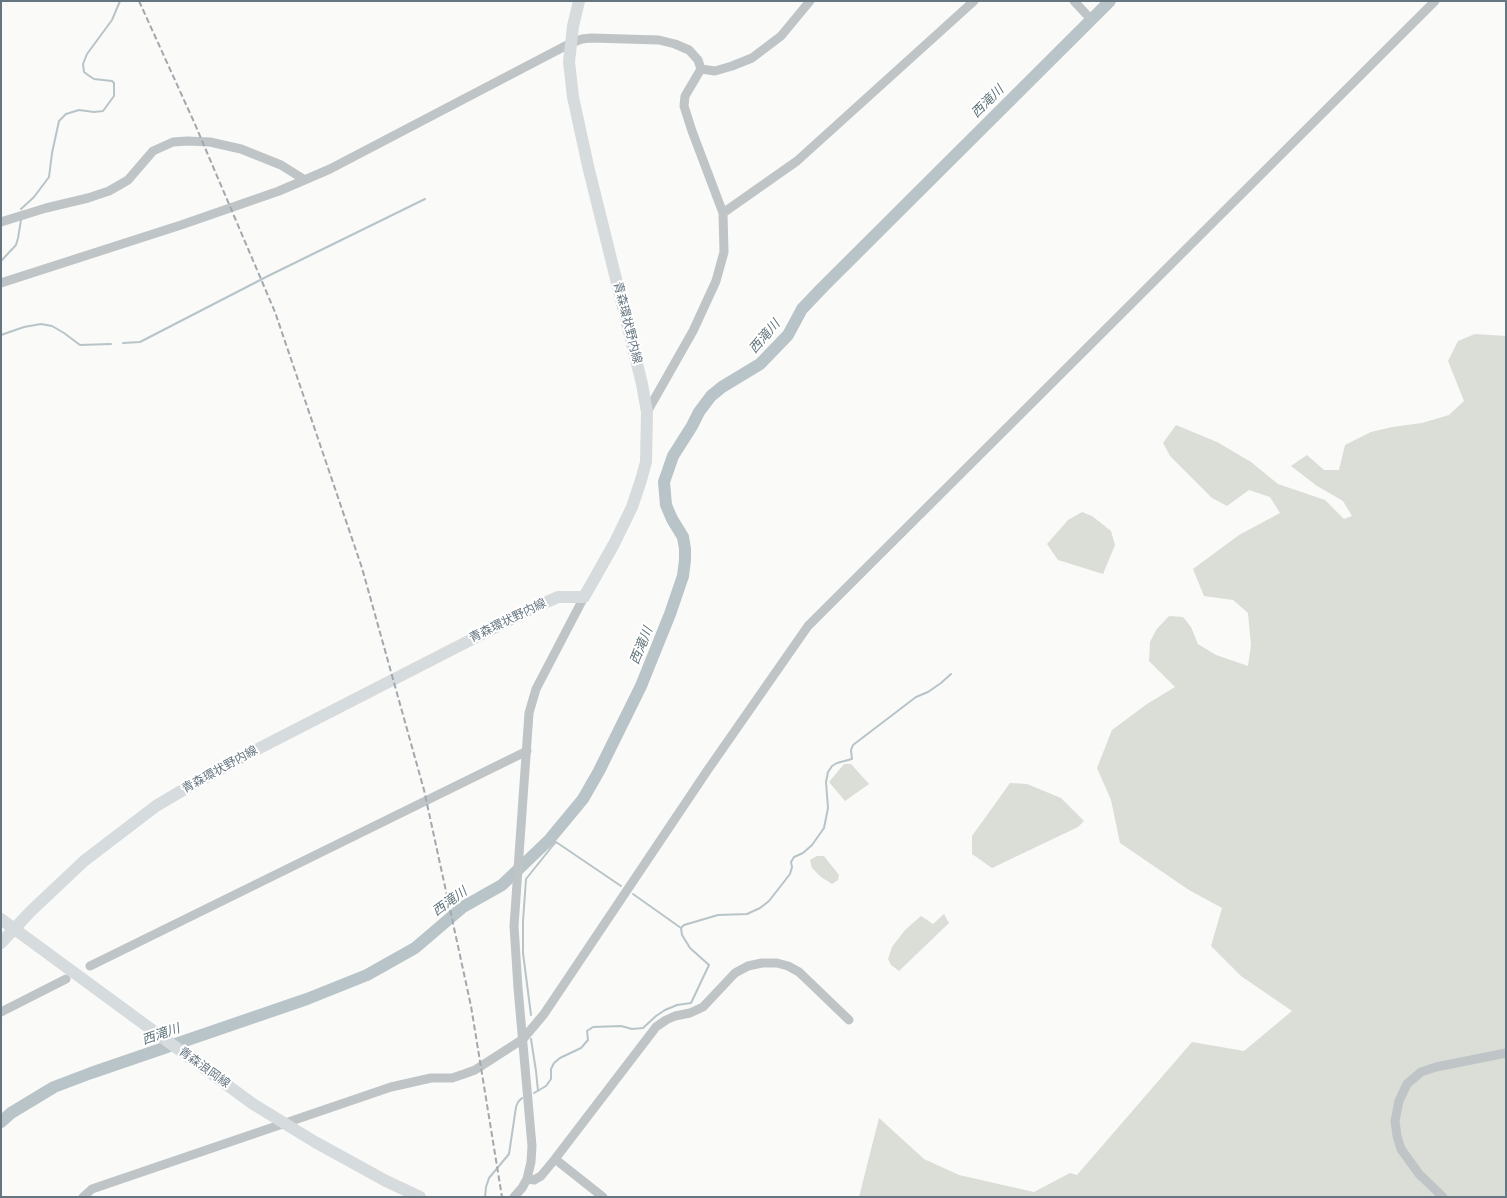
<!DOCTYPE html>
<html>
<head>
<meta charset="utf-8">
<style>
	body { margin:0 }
	#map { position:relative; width:1507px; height:1198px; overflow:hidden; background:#fafaf8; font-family:"DM Sans",sans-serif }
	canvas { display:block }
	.frame { position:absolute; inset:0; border:2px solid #667681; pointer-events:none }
</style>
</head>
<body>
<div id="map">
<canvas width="1507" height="1198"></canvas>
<div class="frame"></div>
</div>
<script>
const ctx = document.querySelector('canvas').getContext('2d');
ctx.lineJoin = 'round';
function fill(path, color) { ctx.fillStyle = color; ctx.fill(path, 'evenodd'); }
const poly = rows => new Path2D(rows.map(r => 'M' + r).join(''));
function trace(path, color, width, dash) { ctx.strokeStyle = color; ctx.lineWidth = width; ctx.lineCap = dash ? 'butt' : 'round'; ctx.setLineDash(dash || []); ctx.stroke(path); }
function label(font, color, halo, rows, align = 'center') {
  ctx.font = font + ' "DM Sans","Noto Sans JP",sans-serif'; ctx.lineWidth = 4; ctx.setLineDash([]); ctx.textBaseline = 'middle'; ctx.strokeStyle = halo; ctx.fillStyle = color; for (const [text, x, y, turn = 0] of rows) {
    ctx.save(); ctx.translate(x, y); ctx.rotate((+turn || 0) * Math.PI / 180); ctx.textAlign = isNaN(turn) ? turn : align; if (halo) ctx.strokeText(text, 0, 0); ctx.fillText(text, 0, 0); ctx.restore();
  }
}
fill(poly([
	[1475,334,1506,336,1506,1197,859,1197,879,1118,924,1159,959,1175,1034,1192,1070,1173,1077,1175,1192,1042,1244,1051,1292,1011,1241,976,1211,946,1222,908,1189,890,1120,843,1111,800,1097,768,1112,730,1147,704,1175,687,1149,661,1150,642,1156,630,1169,616,1183,617,1191,627,1198,644,1216,655,1248,666,1251,645,1248,613,1233,600,1204,596,1193,569,1239,535,1280,513,1270,497,1249,490,1227,506,1212,498,1170,456,1163,443,1176,425,1217,442,1251,462,1278,484,1325,500,1344,519,1352,516,1343,501,1317,486,1291,466,1307,455,1324,470,1339,470,1345,445,1371,432,1392,427,1422,423,1449,415,1464,401,1448,361,1458,341],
	[1082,512,1092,516,1111,531,1115,545,1103,574,1058,560,1047,544,1068,520],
	[844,764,851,764,869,784,845,801,829,782],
	[1010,783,1027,784,1061,798,1084,821,1078,827,992,868,972,854,972,836],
	[817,856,824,856,839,875,838,880,832,884,821,877,812,868,810,860],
	[944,914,949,923,899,971,891,965,888,959,892,947,905,930,921,916,933,924]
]), '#daded7');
trace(poly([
	[21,209,34,197,49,177,52,153,59,121,66,114,79,110,94,112,103,111,114,96,114,83,112,81,94,79,88,75,84,72,83,64,87,54,112,20,120,1],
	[1,261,16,245,18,238,21,220],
	[1,335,24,327,41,324,52,326,64,333,80,345,111,344],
	[123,343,140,342,268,276,425,199],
	[554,844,556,842,621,886],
	[633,894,681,928],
	[531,1015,523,953,523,921,526,879,554,844,549,840],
	[531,1039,536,1071,538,1091],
	[534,1093,546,1086,551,1079,551,1069,554,1063,560,1058,581,1048,588,1040,587,1031,593,1027,621,1026,632,1029,643,1028,656,1016,665,1010,677,1005,691,1003,709,965,690,948,682,935,681,928,684,925,718,915,747,914,760,908,769,901,790,874,792,867,791,862,794,857,803,853,812,845,824,828,828,808,826,782,828,772,832,766,837,763,852,759,851,750,853,745,916,697,928,692,941,683,951,674],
	[485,1197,486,1187,489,1178,509,1154,516,1107,518,1102,522,1098]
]), '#b8c4c8', 2);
trace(poly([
	[1,1122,11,1113,54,1087,91,1073,307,999,367,975,415,948,463,907,502,885,549,840,583,799,599,771,641,686,670,614,683,576,685,560,685,549,683,537,672,519,666,505,664,482,673,456,692,426,699,412,711,396,722,387,760,364,788,335,802,309,823,287,1110,1]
]), '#b8c4c8', 12);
trace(poly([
	[1074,1,1086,14],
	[701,69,715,71,732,66,752,58,781,36,810,1],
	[723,213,797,161,974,1],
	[1,222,46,208,88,198,109,191,128,180,153,151,173,142,187,141,210,142,241,149,281,165,305,180],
	[1,283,181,225,279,191,330,169,571,43,582,39,591,38,659,40,675,44,689,50,698,60,701,69],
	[647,412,693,331,716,281,724,252,723,213,692,131,684,106,685,96,701,69],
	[90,966,527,751],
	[1,1012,66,979],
	[555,1159,603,1197],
	[527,1179,534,1180,541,1176,555,1159,656,1027,666,1020,675,1016,690,1013,703,1007,735,973,748,966,762,963,777,963,788,966,799,972,849,1020],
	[83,1197,92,1189,391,1087,431,1078,452,1078,464,1074,475,1070,523,1039,544,1014,707,771,808,626,1435,1],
	[514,1197,522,1188,527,1179,531,1162,532,1146,518,988,514,926,529,713,536,689,584,597],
	[1443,1197,1419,1174,1401,1149,1397,1136,1395,1121,1399,1101,1407,1084,1421,1072,1436,1067,1506,1053]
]), '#bfc4c7', 9);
trace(poly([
	[1,919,253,1104,315,1142,386,1181,420,1197],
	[1,943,31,911,84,861,156,806,183,790,244,756,533,608,558,597,584,597,614,544,632,507,641,480,646,462,647,412,642,384,588,166,573,97,569,62,573,26,579,1]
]), '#d6dbde', 12);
trace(poly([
	[139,1,194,122,275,312,362,568,424,790,471,1006,502,1197]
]), '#a1a8ae', 2, [6, 3]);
label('12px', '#667681', '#fff', [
	["青森環状野内線",627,323,76],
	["青森環状野内線",508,621,-26],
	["青森環状野内線",220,770,-29],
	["青森浪岡線",204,1068,36]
]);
label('italic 13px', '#61757b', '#fff', [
	["西滝川",988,102,-45],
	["西滝川",765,337,-49],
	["西滝川",642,646,-68],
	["西滝川",450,902,-36],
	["西滝川",161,1035,-19]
]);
</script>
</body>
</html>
